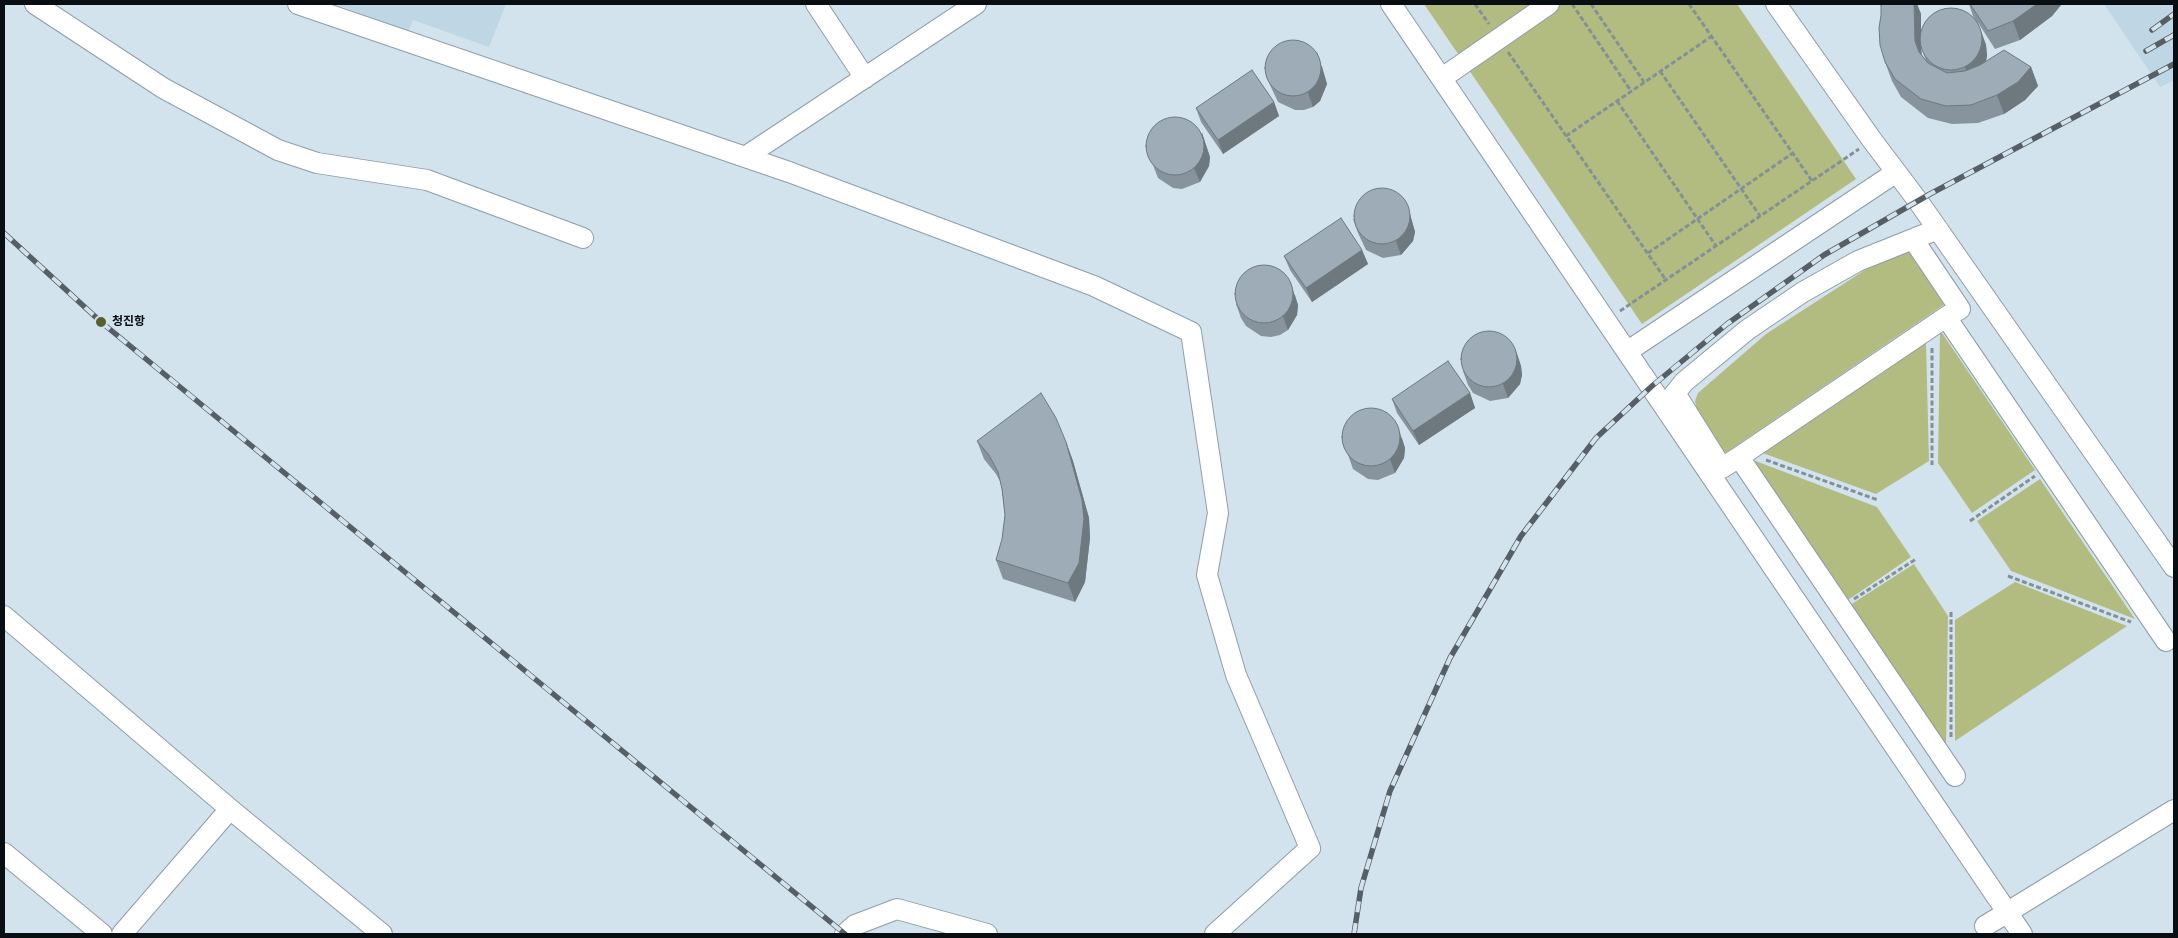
<!DOCTYPE html>
<html>
<head>
<meta charset="utf-8">
<style>
	body { margin:0 }
	#map { position:relative; width:2178px; height:938px; overflow:hidden; background:#d3e3ee; font-family:"Source Serif 4",serif }
	canvas { display:block }
	.frame { position:absolute; inset:0; border:5px solid #090e12; pointer-events:none }
</style>
</head>
<body>
<div id="map">
<canvas width="2178" height="938"></canvas>
<div class="frame"></div>
</div>
<script>
const ctx = document.querySelector('canvas').getContext('2d');
ctx.lineJoin = 'round';
function fill(path, color) { ctx.fillStyle = color; ctx.fill(path, 'evenodd'); }
const poly = rows => new Path2D(rows.map(r => 'M' + r).join(''));
function trace(path, color, width, dash) { ctx.strokeStyle = color; ctx.lineWidth = width; ctx.lineCap = dash ? 'butt' : 'round'; ctx.setLineDash(dash || []); ctx.stroke(path); }
function label(font, color, halo, rows, align = 'center') {
  ctx.font = font + ' "Source Serif 4","Noto Sans KR",serif'; ctx.lineWidth = 4; ctx.setLineDash([]); ctx.textBaseline = 'middle'; ctx.strokeStyle = halo; ctx.fillStyle = color; for (const [text, x, y, turn = 0] of rows) {
    ctx.save(); ctx.translate(x, y); ctx.rotate((+turn || 0) * Math.PI / 180); ctx.textAlign = isNaN(turn) ? turn : align; if (halo) ctx.strokeText(text, 0, 0); ctx.fillText(text, 0, 0); ctx.restore();
  }
}
fill(poly([
	[336,4,506,4,489,47,413,20,408,32],
	[2104,4,2174,4,2174,80,2160,87]
]), '#bfd6e4');
fill(poly([
	[1424,4,1737,4,1856,179,1642,324],
	[1909,252,1913,254,1948,302,1724,454,1698,416,1695,401,1698,393,1766,334,1865,270,1884,259],
	[1940,330,2035,470,1972,513,1938,463],
	[1926,342,1929,461,1876,494,1757,451],
	[1753,460,1877,507,1911,557,1848,600],
	[2040,479,2135,619,2011,571,1977,521],
	[1914,564,1948,616,1946,748,1850,605],
	[2015,582,2127,626,1955,741,1955,620]
]), '#b3bc80');
const minor = poly([
	[35,4,163,88,278,150,317,163,427,180,583,238],
	[298,4,789,172,1094,286,1191,332,1218,513,1207,575,1236,675,1310,848,1215,934],
	[816,4,865,78],
	[1391,4,2022,934],
	[1776,4,1872,140,1918,201,2174,567],
	[1442,78,1549,4],
	[745,157,976,4],
	[1913,239,1960,309,1946,317],
	[1628,351,1895,173],
	[1675,393,1722,468,1739,457],
	[1665,406,1684,382,1747,330,1803,292,1858,261,1938,229],
	[4,616,230,809,382,934],
	[1955,776,1739,457,1946,317,2166,641],
	[4,853,102,934],
	[1985,926,2174,810],
	[122,934,230,809],
	[845,934,855,925,897,909,987,934]
]);
trace(minor, '#8e9da7', 22);
trace(poly([
	[1475,4,1489,24],
	[1572,4,1631,91],
	[1591,4,1644,82],
	[1689,4,1812,181],
	[1508,52,1666,280],
	[1660,71,1760,216],
	[1617,101,1716,246],
	[1566,136,1712,36],
	[1648,253,1793,153],
	[1620,311,1859,149],
	[1932,348,1932,465],
	[1766,460,1878,500],
	[1970,521,2035,476],
	[2008,576,2131,622],
	[1854,599,1916,559],
	[1951,612,1951,739]
]), '#849098', 3, [5, 2.5]);
trace(minor, '#fff', 20);
const rail = poly([
	[2152,30,2174,14],
	[2146,51,2174,35],
	[4,233,101,322,845,934],
	[1354,934,1361,888,1390,791,1450,658,1521,536,1596,438,1652,386,1727,324,1824,255,1930,194,2174,64]
]);
trace(rail, '#565f65', 5.5);
trace(rail, '#d3e3ee', 4, [11]);
fill(poly([
	[1879,4,1917,4,1921,14,1921,32,1976,21,1973,16,1969,4,2061,4,2061,5,2052,16,2020,40,1995,49,1977,21,1986,45,1987,56,1986,61,2031,67,2038,86,2025,100,2004,114,1978,123,1952,124,1928,118,1901,97,1892,81,1885,62,1881,6],
	[1921,48,1926,60,1922,55],
	[1322,66,1327,84,1320,101,1313,107,1304,110,1295,110,1278,102,1270,85,1265,71],
	[1274,102,1279,116,1223,154,1201,122,1196,108],
	[1202,133,1210,157,1209,166,1200,182,1182,189,1173,188,1158,178,1146,147],
	[1405,200,1410,214,1415,232,1413,241,1401,255,1383,258,1366,250,1358,233,1353,219],
	[1362,250,1368,264,1312,302,1290,270,1284,256],
	[1295,295,1298,305,1297,315,1288,330,1280,335,1271,337,1261,336,1246,326,1241,318,1236,304],
	[1516,351,1521,366,1522,375,1520,384,1508,398,1490,401,1473,393,1468,385,1463,371],
	[1470,393,1475,408,1419,445,1397,413,1392,399],
	[1342,438,1402,438,1405,448,1404,458,1395,473,1378,480,1368,479,1353,469],
	[977,441,1066,442,1073,461,1089,518,1090,538,1085,582,1075,602,1003,579,996,560,1002,539,1005,515,1002,489,1001,483,996,474,984,459]
]), '#87949d');
fill(poly([
	[1914,4,1917,4,1921,14,1921,47,1920,44,1921,48,1922,60,1915,41],
	[2037,4,2061,4,2061,5,2052,16,2020,40,2013,21],
	[1981,31,1986,45,1987,56,1985,66,1970,82,1965,67],
	[1317,52,1327,84,1320,101,1313,107,1308,93],
	[2031,67,2038,86,2025,100,2004,114,1997,95],
	[1274,102,1279,116,1223,154,1218,140],
	[1202,133,1210,157,1209,166,1200,182,1194,168],
	[1405,200,1410,214,1415,232,1413,241,1401,255,1396,241],
	[1362,250,1368,264,1312,302,1306,288],
	[1290,281,1298,305,1297,315,1288,330,1283,316],
	[1516,351,1521,366,1522,375,1520,384,1508,398,1503,384],
	[1470,393,1475,408,1419,445,1413,431],
	[1397,424,1405,448,1404,458,1395,473,1390,459],
	[1066,442,1073,461,1089,518,1090,538,1085,582,1075,602,1068,583]
]), '#6e787f');
const building = poly([
	[1881,4,1914,4,1915,41,1919,52,1928,63,1947,73,1965,71,1980,65,2004,50,2031,67,2018,82,1997,95,1971,105,1946,106,1921,99,1895,79,1885,62,1880,45,1879,28,1881,15,1881,4],
	[1970,4,2037,4,2013,21,1988,31,1970,4],
	'1920 39a31 31 0 1 1 62 0a31 31 0 1 1-62 0Z',
	'1265 68a28 28 0 1 1 56 0a28 28 0 1 1-56 0Z',
	[1252,70,1274,102,1218,140,1196,108,1252,70],
	'1146 146a29 29 0 1 1 58 0a29 29 0 1 1-58 0Z',
	'1354 216a28 28 0 1 1 56 0a28 28 0 1 1-56 0Z',
	[1341,218,1362,250,1306,288,1284,256,1341,218],
	'1235 294a29 29 0 1 1 58 0a29 29 0 1 1-58 0Z',
	'1461 359a28 28 0 1 1 56 0a28 28 0 1 1-56 0Z',
	[1448,361,1470,393,1413,431,1392,399,1448,361],
	[1041,393,1056,418,1066,442,1082,500,1084,519,1079,563,1068,583,996,560,1002,539,1005,515,1002,489,998,472,989,455,977,441,1041,393],
	'1342 437a29 29 0 1 1 58 0a29 29 0 1 1-58 0Z'
]);
fill(building, '#9dacb6');
trace(building, '#6e787f', 1);
for (const [x, y, r, color] of [
	[101,322,6,"#595f2d"]
]) { const dot = new Path2D(); dot.arc(x, y, r, 0, 2 * Math.PI); ctx.fillStyle = color; ctx.fill(dot); trace(dot, '#d3e3ee', 2); }
label('bold 12px', '#090e12', '#d3e3ee', [
	["청진항",112,322]
], 'left');
</script>
</body>
</html>
